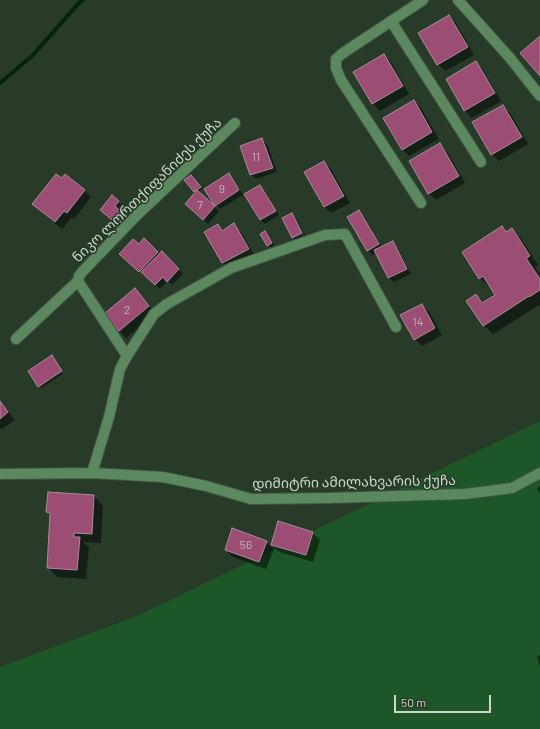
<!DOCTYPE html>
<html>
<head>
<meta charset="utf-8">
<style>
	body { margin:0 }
	#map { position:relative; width:540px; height:729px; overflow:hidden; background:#273b28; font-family:Barlow,sans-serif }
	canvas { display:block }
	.scale { position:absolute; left:394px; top:695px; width:97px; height:18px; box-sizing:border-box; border:2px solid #cad6cb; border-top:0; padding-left:5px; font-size:12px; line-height:14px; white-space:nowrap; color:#cad6cb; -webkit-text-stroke:3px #273b28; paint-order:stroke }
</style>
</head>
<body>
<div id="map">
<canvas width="540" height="729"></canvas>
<div class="scale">50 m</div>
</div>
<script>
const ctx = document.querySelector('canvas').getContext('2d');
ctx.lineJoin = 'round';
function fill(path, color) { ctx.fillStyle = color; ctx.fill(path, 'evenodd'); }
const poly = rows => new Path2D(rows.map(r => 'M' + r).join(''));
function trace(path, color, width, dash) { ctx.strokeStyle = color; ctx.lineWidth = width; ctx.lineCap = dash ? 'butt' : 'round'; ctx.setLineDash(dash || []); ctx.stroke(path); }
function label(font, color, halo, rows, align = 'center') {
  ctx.font = font + ' Barlow,"Noto Sans Georgian",sans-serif'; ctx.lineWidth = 3; ctx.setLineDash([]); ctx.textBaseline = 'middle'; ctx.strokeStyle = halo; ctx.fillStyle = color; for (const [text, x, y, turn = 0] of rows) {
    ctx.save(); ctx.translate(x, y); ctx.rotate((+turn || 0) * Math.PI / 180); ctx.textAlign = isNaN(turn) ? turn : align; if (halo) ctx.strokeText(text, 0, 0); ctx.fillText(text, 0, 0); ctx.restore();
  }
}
fill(poly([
	[540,421,540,729,0,729,0,667,137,616]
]), '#1d5627');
fill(poly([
	[449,16,456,23,474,55,445,71,438,64],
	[384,55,391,62,409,94,380,111,373,104,355,72],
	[476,63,483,70,501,101,472,118,465,111,447,80],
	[414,101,421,108,439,139,409,156,402,149],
	[503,106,510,113,528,144,499,161,492,154],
	[262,139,267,144,277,172,256,179,251,175,241,146],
	[440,145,447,152,465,183,436,200,429,193],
	[324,162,331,169,350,203,331,213,324,206],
	[229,174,233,179,243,195,220,209,216,205],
	[193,178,202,189,198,192,219,211,208,224,191,208,196,193,194,191],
	[260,186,264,190,279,215,265,224,260,220],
	[84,190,91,197,74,219,72,217,62,229,40,211,33,204],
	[118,202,123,206,119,211,130,221,123,229,105,214],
	[359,211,363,216,382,248,393,242,397,247,411,274,394,282,389,278,377,253,372,255,368,250],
	[292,215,297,219,306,237,297,242,293,237],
	[294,219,296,219,305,237,303,238],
	[234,225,241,232,255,256,230,270,223,263,206,233,218,226,223,231],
	[502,228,507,233,512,229,521,239,538,265,535,267,540,275,540,305,539,305,493,334,484,325,476,295,484,303,497,295,491,286,489,287,480,278],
	[265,232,274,245,270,247,268,245],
	[144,240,160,255,162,253,183,274,172,285,168,281,160,289,146,275,145,276,125,259],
	[142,297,156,314,126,338,105,314],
	[421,305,429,312,442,335,422,346,415,339],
	[53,358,63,374,41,388,39,386],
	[0,401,15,420,2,429,0,428],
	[540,486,540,494,537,488],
	[49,493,94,496,103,506,101,543,83,542,89,547,86,579,57,577,48,567,51,516,47,512],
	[312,533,320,540,313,562,279,552,272,545],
	[266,542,274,549,266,569,233,557,226,550],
	[540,655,540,667,537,656]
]), '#0007');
trace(poly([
	[0,83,33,55,78,4,83,0]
]), '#002507', 4);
const building = poly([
	[449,15,468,47,437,65,418,33,449,15],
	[540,36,540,76,520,53,540,36],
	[384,54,403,86,372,104,353,72,384,54],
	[476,61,495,93,464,111,446,79,476,61],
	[414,100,432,132,402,150,383,118,414,100],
	[503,105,522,137,491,155,472,122,503,105],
	[262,138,273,168,250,175,240,146,262,138],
	[440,143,459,176,428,194,409,161,440,143],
	[324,161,344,196,324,207,304,172,324,161],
	[229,173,239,190,215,206,204,189,229,173],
	[56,174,62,178,65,174,85,190,67,213,64,211,55,222,32,204,56,174],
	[191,175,201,187,194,192,184,180,191,175],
	[260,185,276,211,260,220,244,194,260,185],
	[197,190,215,206,203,220,185,204,197,190],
	[112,195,119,201,115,206,126,216,118,225,100,210,112,195],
	[359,210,379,244,367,251,347,217,359,210],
	[292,213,302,233,292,238,282,218,292,213],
	[234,223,249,249,222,263,204,232,218,224,222,231,234,223],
	[502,226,506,232,512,228,530,256,526,258,540,279,540,290,529,297,529,296,483,326,466,301,476,294,482,303,495,295,483,276,479,279,462,252,502,226],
	[265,231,272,243,267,246,260,234,265,231],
	[144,238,158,252,139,272,119,254,133,239,139,244,144,238],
	[393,241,407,269,388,278,374,250,393,241],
	[162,251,179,269,167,282,163,277,155,285,141,272,162,251],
	[135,288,149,306,119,331,104,314,135,288],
	[422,304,435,328,414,340,400,315,422,304],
	[52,355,62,371,38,387,28,371,52,355],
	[0,401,8,412,0,419,0,401],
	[48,492,94,495,92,534,74,533,74,537,80,537,77,570,47,568,50,513,46,512,48,492],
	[278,521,313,532,306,555,271,545,278,521],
	[232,528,267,541,259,562,225,550,232,528]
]);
fill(building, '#9b4d74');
trace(building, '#aa8b99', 1);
const minor = poly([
	[458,0,510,58,540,96],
	[391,21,481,162],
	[421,203,341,80,336,68,336,59,343,53,423,0],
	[16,339,78,281],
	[127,356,78,281,79,276,83,271,137,215,235,123],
	[92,473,109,417,120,369,127,356,154,314,167,304,231,268,325,235,345,234,396,327],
	[0,474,92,473,163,477,206,486,251,499,330,498,465,494,512,488,540,473]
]);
trace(minor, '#445745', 12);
trace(minor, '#5b885f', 10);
label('12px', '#beb4b5', null, [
	["11",256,157],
	["9",222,189],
	["7",200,205],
	["2",127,310],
	["14",418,322],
	["56",246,545]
]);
label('14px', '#cad6cb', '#273b28', [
	["ნიკო ლორთქიფანიძეს ქუჩა",147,190,-44],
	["დიმიტრი ამილახვარის ქუჩა",354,482,-1]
]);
</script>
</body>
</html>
